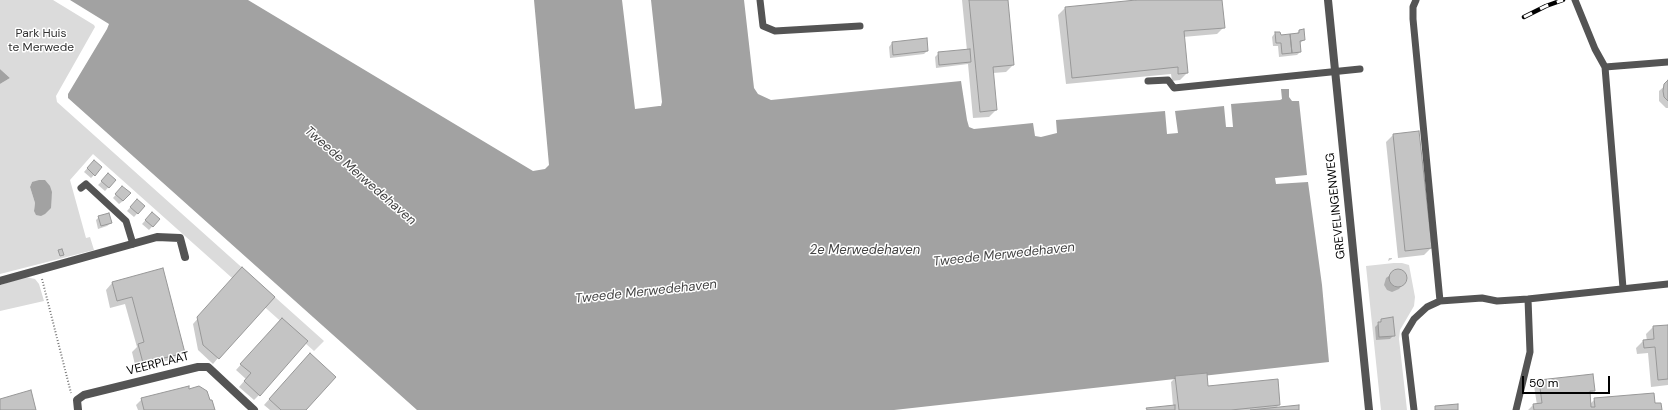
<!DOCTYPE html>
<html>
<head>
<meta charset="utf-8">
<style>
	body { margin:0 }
	#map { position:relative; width:1668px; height:410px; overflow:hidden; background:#fff; font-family:"DM Sans",sans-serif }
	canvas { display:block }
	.scale { position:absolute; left:1522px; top:376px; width:88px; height:18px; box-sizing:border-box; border:2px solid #000; border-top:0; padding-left:5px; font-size:12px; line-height:14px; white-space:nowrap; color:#000; -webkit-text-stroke:3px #fff; paint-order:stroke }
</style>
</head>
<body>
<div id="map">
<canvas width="1668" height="410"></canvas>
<div class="scale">50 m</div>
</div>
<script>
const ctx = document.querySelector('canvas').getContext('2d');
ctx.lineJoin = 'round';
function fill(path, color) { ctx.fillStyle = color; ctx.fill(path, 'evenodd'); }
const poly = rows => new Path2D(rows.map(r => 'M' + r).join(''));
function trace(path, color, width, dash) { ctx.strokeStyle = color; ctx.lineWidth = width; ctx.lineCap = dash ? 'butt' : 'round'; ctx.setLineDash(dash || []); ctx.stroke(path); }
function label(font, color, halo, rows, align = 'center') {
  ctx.font = font + ' "DM Sans",sans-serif'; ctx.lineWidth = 3; ctx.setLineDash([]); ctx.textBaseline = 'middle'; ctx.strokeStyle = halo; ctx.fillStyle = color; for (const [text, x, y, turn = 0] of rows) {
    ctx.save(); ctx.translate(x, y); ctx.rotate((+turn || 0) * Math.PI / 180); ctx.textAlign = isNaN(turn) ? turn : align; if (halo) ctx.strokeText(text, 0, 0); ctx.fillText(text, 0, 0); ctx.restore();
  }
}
fill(poly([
	[0,0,53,0,94,25,95,27,56,96,57,102,324,341,314,351,93,154,70,180,86,238,90,237,94,250,0,274,0,84,10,78,0,69],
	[32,182,52,192,51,197,34,211,35,203,30,187],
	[1394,263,1402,263,1409,265,1415,297,1414,306,1400,330,1399,339,1407,410,1381,410,1366,266],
	[26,277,35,279,39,284,44,301,0,311,0,285]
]), '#dbdbdb');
fill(poly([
	[70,0,248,0,533,171,545,169,549,165,534,0,622,0,635,109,659,106,661,106,662,102,651,0,744,0,754,88,758,94,771,100,961,81,967,120,969,127,974,129,1033,123,1035,136,1041,137,1057,133,1056,120,1165,111,1167,134,1178,133,1175,111,1224,106,1226,127,1233,127,1231,104,1280,100,1282,99,1281,89,1289,89,1289,97,1292,101,1299,101,1307,175,1275,178,1276,184,1308,182,1322,285,1329,362,894,410,417,410,68,98,68,94,107,29,109,24],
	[0,69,10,78,0,84],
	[39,180,45,180,50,186,52,192,51,208,45,214,41,216,36,215,34,211,35,203,30,187,32,182]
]), '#a2a2a2');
fill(poly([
	[962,0,1007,0,1013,65,1006,72,993,73,996,110,989,117,973,118,968,64,936,68,935,57,939,53,967,51],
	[1145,0,1221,0,1224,27,1217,34,1183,37,1187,73,1180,80,1172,81,1171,74,1066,84,1058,15,1065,8],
	[1299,31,1304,40,1299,44,1300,52,1297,55,1279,57,1278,46,1273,46,1272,37,1275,33,1280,37,1296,34],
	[892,43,927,51,924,54,890,58,889,47],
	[1668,83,1668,108,1666,108,1659,101,1659,91],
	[1393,135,1431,248,1424,255,1398,258,1386,142],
	[90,165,94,175,91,178,84,172],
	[108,175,115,180,105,191,98,185],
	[119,191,123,201,119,204,113,198],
	[134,203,144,206,134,217,127,211],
	[152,213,159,219,149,230,142,224],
	[99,217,111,223,107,226,98,229,96,220],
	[1389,258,1392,258,1392,259,1388,261],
	[163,270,184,352,177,358,136,369,132,352,137,347,125,304,110,308,106,290,112,283],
	[1397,270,1403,272,1406,278,1404,283,1399,289,1392,292,1387,290,1384,285,1386,278],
	[237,274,218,358,213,364,198,350,193,324],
	[1382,320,1394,335,1390,339,1376,340,1375,327],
	[277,324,259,395,254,400,239,387,246,379,236,370],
	[1668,326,1668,385,1651,387,1648,353,1637,354,1636,348,1643,341,1647,341,1646,334,1653,327],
	[305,359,305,410,270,410,264,405],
	[1176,377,1207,387,1279,405,1276,408,1298,410,1146,410,1173,406,1171,382],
	[1540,381,1594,391,1589,395,1590,404,1595,399,1654,404,1661,410,1528,410,1533,405,1537,405,1534,386],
	[189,390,214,410,138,410,136,405,142,399]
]), '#0003');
const building = poly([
	[969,0,1008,0,1014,65,993,67,997,110,980,112,969,0],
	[1136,0,1222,0,1225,28,1184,31,1188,73,1178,74,1178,67,1072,78,1065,7,1136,0],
	[1304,29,1305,40,1300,41,1301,52,1292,53,1290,34,1299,33,1299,30,1304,29],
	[1275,32,1280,32,1281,35,1290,34,1292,53,1282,54,1281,43,1276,43,1275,32],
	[927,38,928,51,893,55,892,42,927,38],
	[970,49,971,62,939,65,938,52,970,49],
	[1668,80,1668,101,1664,97,1663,91,1664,84,1668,80],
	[1419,131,1432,248,1405,251,1393,134,1419,131],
	[94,160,102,167,95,176,87,168,94,160],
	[108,173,116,180,109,188,101,181,108,173],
	[122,186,131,193,123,201,115,194,122,186],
	[137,199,145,206,138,214,130,207,137,199],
	[152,212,160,219,153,227,145,220,152,212],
	[109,213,112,223,101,226,98,216,109,213],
	[62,249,64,255,60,256,58,250,62,249],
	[242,267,275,297,219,359,203,345,197,317,242,267],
	[163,268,185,353,143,363,138,344,144,342,132,297,117,301,112,282,163,268],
	'1389 278a9 9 0 1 1 18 0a9 9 0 1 1-18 0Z',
	[1393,317,1395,336,1379,337,1378,322,1381,322,1381,319,1393,317],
	[282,318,308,341,260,396,244,381,251,373,240,364,282,318],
	[1668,325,1668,379,1658,380,1655,347,1644,348,1643,340,1654,339,1653,326,1668,325],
	[310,353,336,377,306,410,281,410,269,399,310,353],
	[1207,373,1208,386,1278,379,1280,405,1231,410,1179,410,1175,376,1207,373],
	[1593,374,1595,391,1590,391,1591,407,1595,407,1594,398,1654,393,1655,403,1661,403,1662,410,1534,410,1533,404,1542,403,1539,380,1593,374],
	[189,386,189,389,199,386,207,391,210,400,212,400,215,410,144,410,141,398,189,386],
	[31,390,36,410,0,410,0,399,31,390],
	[1458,404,1458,410,1435,410,1435,406,1458,404],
	[1175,405,1175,410,1147,410,1146,408,1175,405],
	[1299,405,1299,410,1250,410,1299,405]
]);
fill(building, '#c4c4c4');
trace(building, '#989898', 1);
trace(poly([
	[42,279,71,393]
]), '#767676', 2, [1, 2]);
trace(poly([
	[760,0,763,26,775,31,860,26],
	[1416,0,1413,7,1413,19,1440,301],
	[1575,0,1595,49,1605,67,1623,288],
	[1605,67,1668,62],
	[1148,81,1168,80,1174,88,1360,69],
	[81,188,86,184,126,221,133,244],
	[1414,410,1405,334,1414,319,1427,307,1440,301,1482,298,1497,301,1528,299,1668,284],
	[1516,410,1530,352,1528,299]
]), '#545454', 7);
trace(poly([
	[1328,0,1369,410],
	[0,281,157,237,180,238,185,257],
	[78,410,77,400,84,395,198,367,208,367,254,410]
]), '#545454', 8);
const rail = poly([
	[1524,17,1546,6,1563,0]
]);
trace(rail, '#000', 4.5);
trace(rail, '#fff', 3, [9]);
label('12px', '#323232', '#fff', [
	["Park Huis",41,34],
	["te Merwede",41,48]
]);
label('12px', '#000', '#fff', [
	["GREVELINGENWEG",1336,206,-96],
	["VEERPLAAT",158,364,-14]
]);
label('italic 13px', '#434343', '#fff', [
	["Tweede Merwedehaven",360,176,41],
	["2e Merwedehaven",865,251],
	["Tweede Merwedehaven",1004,255,-6],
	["Tweede Merwedehaven",646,292,-6]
]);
</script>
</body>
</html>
